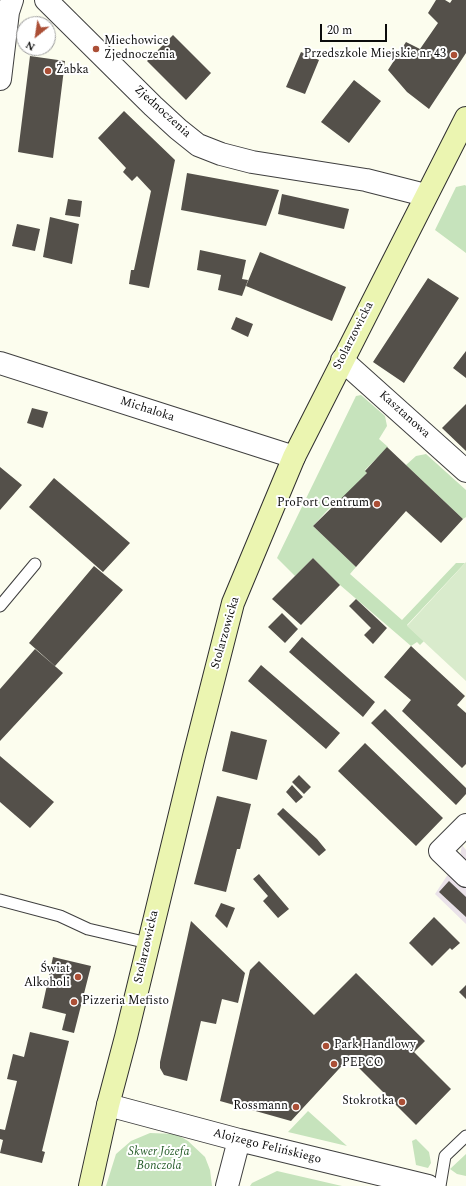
<!DOCTYPE html>
<html>
<head>
<meta charset="utf-8">
<style>
	body { margin:0 }
	#map { position:relative; width:466px; height:1186px; overflow:hidden; background:#fcfdee; font-family:Spectral,serif }
	canvas { display:block }
	.north { position:absolute; left:16px; top:16px; width:40px; height:40px; box-sizing:border-box; background:#fff; border:1px solid #9e9e9e; border-radius:50%; rotate:210deg; font-size:11px; font-weight:700; line-height:16px; text-align:center; color:#0c0c0c }
	.north::after { content:''; display:block; margin:auto; width:14px; height:18px; background:#ab4f36; clip-path:polygon(50% 0,100% 100%,50% 72%,0 100%) }
	.scale { position:absolute; left:320px; top:24px; width:67px; height:18px; box-sizing:border-box; border:2px solid #0c0c0c; border-top:0; padding-left:5px; font-size:12px; line-height:14px; white-space:nowrap; color:#0c0c0c; -webkit-text-stroke:3px #fff; paint-order:stroke }
</style>
</head>
<body>
<div id="map">
<canvas width="466" height="1186"></canvas>
<div class="north">N</div>
<div class="scale">20 m</div>
</div>
<script>
const ctx = document.querySelector('canvas').getContext('2d');
ctx.lineJoin = 'round';
function fill(path, color) { ctx.fillStyle = color; ctx.fill(path, 'evenodd'); }
const poly = rows => new Path2D(rows.map(r => 'M' + r).join(''));
function trace(path, color, width, dash) { ctx.strokeStyle = color; ctx.lineWidth = width; ctx.lineCap = dash ? 'butt' : 'round'; ctx.setLineDash(dash || []); ctx.stroke(path); }
function label(font, color, halo, rows, align = 'center') {
  ctx.font = font + ' Spectral,serif'; ctx.lineWidth = 4; ctx.setLineDash([]); ctx.textBaseline = 'middle'; ctx.strokeStyle = halo; ctx.fillStyle = color; for (const [text, x, y, turn = 0] of rows) {
    ctx.save(); ctx.translate(x, y); ctx.rotate((+turn || 0) * Math.PI / 180); ctx.textAlign = isNaN(turn) ? turn : align; if (halo) ctx.strokeText(text, 0, 0); ctx.fillText(text, 0, 0); ctx.restore();
  }
}
fill(poly([
	[462,845,466,850,466,924,435,894,460,856]
]), '#eae2e9');
fill(poly([
	[465,185,466,186,466,253,435,230,456,187],
	[361,395,385,416,387,426,379,439,388,447,365,470,367,473,338,503,336,501,313,526,356,567,350,574,402,620,456,563,465,563,407,625,424,641,420,645,417,642,411,646,340,585,313,558,295,576,277,558,356,396],
	[426,454,466,490,466,517,463,519,406,465,416,456],
	[308,1111,347,1146,288,1132],
	[150,1133,176,1134,188,1141,205,1157,210,1170,212,1186,106,1186,116,1154,131,1141],
	[416,1139,429,1152,431,1163,428,1168,416,1165,412,1141],
	[466,1154,466,1176,457,1174,450,1169],
	[277,1171,342,1186,250,1186,252,1183]
]), '#c6e3bc');
fill(poly([
	[466,562,466,681,407,626]
]), '#d9ebcc');
fill(poly([
	[436,0,445,0,450,3,452,0,466,0,466,53,429,109,407,92,388,70,406,42,420,49,438,23,428,13],
	[173,35,211,73,186,100,147,61],
	[301,52,319,60,305,94,286,87],
	[30,56,65,61,53,158,18,152],
	[354,80,381,101,349,143,321,122],
	[124,111,175,160,149,288,129,284,131,270,134,270,151,191,137,176,132,181,123,172,126,168,98,138],
	[187,173,279,190,266,226,181,210],
	[282,194,349,209,344,229,278,214],
	[68,199,82,201,80,217,65,215],
	[50,217,79,224,72,264,43,257],
	[17,224,40,229,35,251,12,246],
	[200,250,246,260,242,279,248,280,242,296,218,290,221,275,197,270],
	[260,252,346,287,332,321,246,286],
	[428,278,459,298,404,383,373,362],
	[236,317,253,324,248,337,231,329],
	[466,351,466,378,453,368],
	[466,404,466,451,442,428],
	[32,408,48,412,43,428,27,423],
	[387,447,463,519,441,543,406,511,356,567,313,526,367,473,365,471],
	[0,467,22,485,0,510],
	[54,478,130,543,103,572,29,507],
	[313,558,340,585,301,625,272,599],
	[94,566,123,590,55,666,29,643],
	[356,599,387,628,373,644,364,635,371,628,349,606],
	[282,613,298,629,285,643,268,627],
	[302,637,375,702,363,717,289,652],
	[411,646,465,696,457,705,466,713,466,764,462,768,402,711,411,700,384,677],
	[35,649,63,673,0,741,0,689],
	[261,665,340,733,326,749,248,681],
	[385,709,466,788,466,794,456,805,371,723],
	[231,731,267,740,257,780,222,771],
	[365,743,443,818,416,846,338,771],
	[0,756,54,802,30,828,0,802],
	[299,775,311,787,304,794,292,782],
	[292,785,303,797,296,803,286,792],
	[217,796,251,804,240,849,237,849,226,892,194,884],
	[283,808,317,839,326,850,319,856,277,814],
	[259,874,289,909,278,918,263,901,268,896,253,879],
	[449,881,466,897,466,917,439,892],
	[221,903,235,908,227,928,215,916],
	[434,917,460,943,452,950,450,948,432,966,409,943],
	[191,921,245,973,238,1003,222,999,216,1024,201,1021,187,1081,164,1075,160,1068,160,1062],
	[53,957,91,966,74,1033,62,1030,66,1014,42,1008],
	[259,961,314,1015,356,973,425,1041,414,1052,451,1089,416,1125,349,1058,291,1121,220,1101,250,970],
	[466,985,466,999,459,992],
	[30,1032,69,1041,42,1151,45,1152,42,1163,0,1153,3,1140,0,1139,0,1129,5,1130,17,1081,7,1079,13,1054,24,1057]
]), '#54504a');
const lane = poly([
	[0,606,35,564],
	[0,900,60,916,88,929,148,943],
	[440,1186,445,1156,466,1136]
]);
const street = poly([
	[46,0,153,106,178,129,198,145,221,154,252,162,366,180,425,195],
	[0,79,8,12,12,0],
	[342,360,466,471],
	[0,363,294,457],
	[466,825,440,851,466,876],
	[108,1105,239,1140,428,1186],
	[227,1186,239,1140]
]);
const secondary = poly([
	[90,1186,108,1105,126,1037,194,756,233,603,294,457,466,118]
]);
trace(lane, '#3f3f3f', 13);
trace(street, '#3f3f3f', 24);
trace(secondary, '#2e2e2e', 24);
trace(lane, '#fff', 11);
trace(street, '#fff', 22);
trace(secondary, '#ebf5b1', 22);
for (const [x, y, r, color] of [
	[96,49,4,"#ab4f36"],
	[454,55,4,"#ab4f36"],
	[48,71,4,"#ab4f36"],
	[377,504,4,"#ab4f36"],
	[78,977,4,"#ab4f36"],
	[74,1002,4,"#ab4f36"],
	[326,1046,4,"#ab4f36"],
	[334,1064,4,"#ab4f36"],
	[402,1102,4,"#ab4f36"],
	[296,1107,4,"#ab4f36"]
]) { const dot = new Path2D(); dot.arc(x, y, r, 0, 2 * Math.PI); ctx.fillStyle = color; ctx.fill(dot); trace(dot, '#fff', 1.5); }
label('12px', '#0c0c0c', '#fff', [
	["Miechowice",104,42],
	["Zjednoczenia",104,56],
	["Przedszkole Miejskie nr 43",446,55,"right"],
	["Żabka",56,71],
	["ProFort Centrum",369,504,"right"],
	["Świat",70,970,"right"],
	["Alkoholi",70,984,"right"],
	["Pizzeria Mefisto",82,1002],
	["Park Handlowy",334,1046],
	["PEPCO",342,1064],
	["Stokrotka",394,1102,"right"],
	["Rossmann",288,1107,"right"]
], 'left');
label('12px', '#0c0c0c', '#fff', [
	["Zjednoczenia",162,112,42],
	["Stolarzowicka",354,336,-63],
	["Michaloka",147,410,18],
	["Kasztanowa",404,415,42],
	["Stolarzowicka",226,633,-74],
	["Stolarzowicka",147,947,-77],
	["Alojzego Felińskiego",267,1147,14]
]);
label('italic 12px', '#255c28', '#fff', [
	["Skwer Józefa",159,1153],
	["Bonczola",159,1167]
]);
</script>
</body>
</html>
